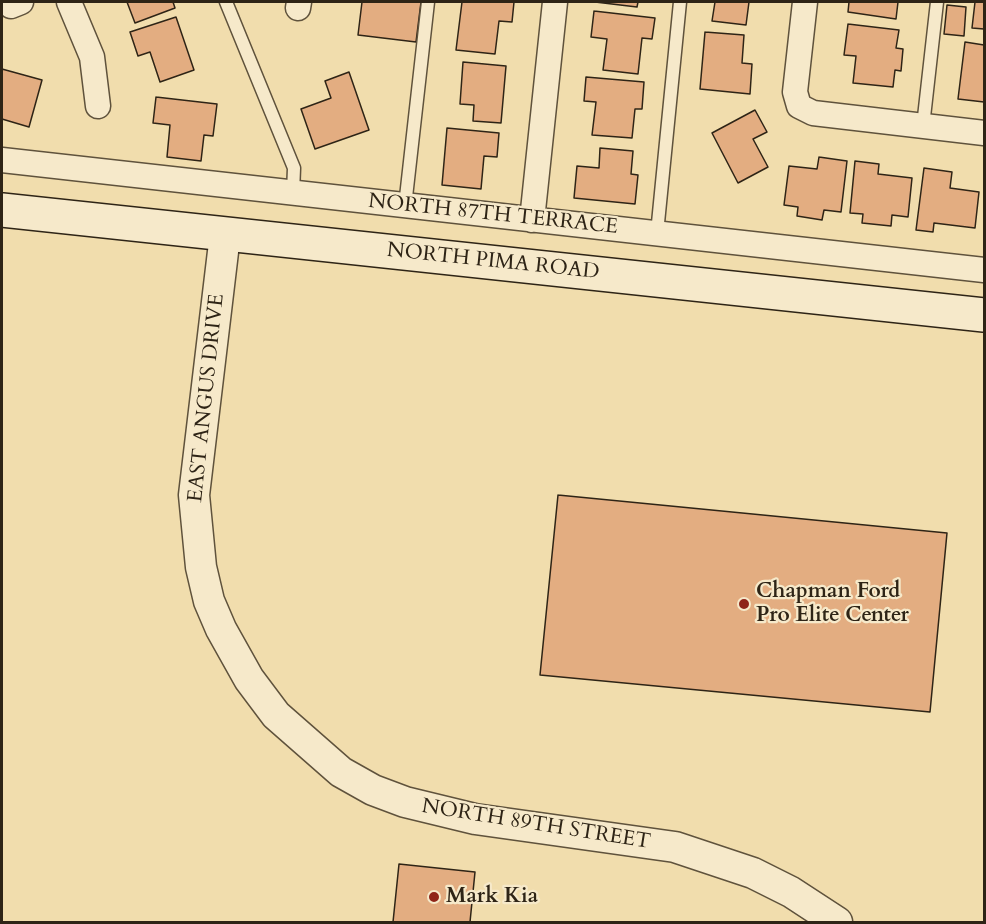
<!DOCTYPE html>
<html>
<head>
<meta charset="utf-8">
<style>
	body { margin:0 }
	#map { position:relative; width:986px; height:924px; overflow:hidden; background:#f1ddad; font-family:Cardo,serif }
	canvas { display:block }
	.frame { position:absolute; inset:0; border:3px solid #2e2416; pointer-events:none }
</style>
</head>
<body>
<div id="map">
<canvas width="986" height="924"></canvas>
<div class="frame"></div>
</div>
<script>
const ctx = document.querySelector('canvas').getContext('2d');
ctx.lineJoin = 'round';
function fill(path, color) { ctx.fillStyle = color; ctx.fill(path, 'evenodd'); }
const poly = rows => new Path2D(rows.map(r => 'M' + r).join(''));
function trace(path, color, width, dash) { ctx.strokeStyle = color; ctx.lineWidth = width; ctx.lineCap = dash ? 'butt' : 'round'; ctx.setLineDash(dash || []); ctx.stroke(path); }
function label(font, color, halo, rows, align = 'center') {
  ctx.font = font + ' Cardo,serif'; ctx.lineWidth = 4.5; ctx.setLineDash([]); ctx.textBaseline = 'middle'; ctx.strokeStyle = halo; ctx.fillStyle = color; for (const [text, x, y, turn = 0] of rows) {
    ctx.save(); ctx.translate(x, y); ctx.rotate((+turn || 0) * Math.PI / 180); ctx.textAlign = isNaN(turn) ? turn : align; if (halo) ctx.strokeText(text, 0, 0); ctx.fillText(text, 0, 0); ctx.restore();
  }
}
const building = poly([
	[127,2,173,2,175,8,135,23,127,2],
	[362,2,421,2,416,42,358,35,362,2],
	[462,2,514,2,512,22,499,21,495,54,456,50,462,2],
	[595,2,638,2,637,7,595,2],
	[715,2,749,2,746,25,712,21,715,2],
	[849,2,898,2,896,19,848,12,849,2],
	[975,2,984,2,984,29,972,28,975,2],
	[947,5,966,7,964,36,944,34,947,5],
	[594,11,655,18,652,39,642,38,638,74,603,70,607,39,591,37,594,11],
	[176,17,194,70,160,82,150,52,138,56,130,32,176,17],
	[848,24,899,30,896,48,903,49,901,71,895,70,893,87,853,83,856,56,844,55,848,24],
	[705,32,744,35,742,63,752,64,750,94,700,89,705,32],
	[965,42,984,45,984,102,958,99,965,42],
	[463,62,506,66,501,123,473,121,474,105,460,104,463,62],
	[2,69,42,80,29,127,2,119,2,69],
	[349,72,369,130,315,149,301,109,331,98,325,81,349,72],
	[586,77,644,82,642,109,635,109,632,138,592,135,596,102,584,101,586,77],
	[156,97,217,104,213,136,204,135,201,161,167,157,170,125,153,123,156,97],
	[755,110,767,132,753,139,768,167,738,183,712,133,755,110],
	[447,128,499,133,497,157,484,156,481,189,442,185,447,128],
	[600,148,633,151,631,174,638,175,635,204,574,198,577,166,599,168,600,148],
	[819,157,847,161,841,212,824,210,822,220,797,216,798,207,784,205,789,166,817,169,819,157],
	[855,161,879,164,878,174,912,178,908,217,892,215,891,226,862,223,863,214,850,213,855,161],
	[924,168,952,172,950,188,979,192,975,228,934,223,933,232,916,230,924,168],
	[558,495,947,533,930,712,540,675,558,495],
	[399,864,475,872,470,922,393,922,399,864]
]);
fill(building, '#e3ad81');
trace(building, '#2e2416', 1.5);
const service = poly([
	[226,2,294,168,293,193],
	[923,126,937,2],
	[405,206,428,2],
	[657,233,680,2]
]);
const minor = poly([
	[69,2,92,57,98,106],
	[805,2,795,92,799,106,813,113,984,133],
	[11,6,21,2],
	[298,8,299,2],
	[2,160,984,270],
	[532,220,555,2]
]);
const tertiary = poly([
	[225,235,194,495,201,567,209,601,221,629,249,679,276,715,341,772,373,790,405,802,475,819,675,847,753,873,791,892,837,922]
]);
const secondary = poly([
	[2,210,984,315]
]);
trace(service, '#5f523c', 15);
trace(minor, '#5f523c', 27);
trace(tertiary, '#5f523c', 33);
trace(secondary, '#2e2416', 36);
trace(service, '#f6e9ca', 12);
trace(minor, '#f6e9ca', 24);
trace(tertiary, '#f6e9ca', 30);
trace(secondary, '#f6e9ca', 33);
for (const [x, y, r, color] of [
	[744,604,6,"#8f2418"],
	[434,897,6,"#8f2418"]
]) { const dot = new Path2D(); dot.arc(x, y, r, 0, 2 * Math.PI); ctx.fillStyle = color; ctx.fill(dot); trace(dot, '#f6e9ca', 2); }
label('21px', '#2e2416', '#f6e9ca', [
	["NORTH 87TH TERRACE",493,215,6],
	["NORTH PIMA ROAD",493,262,6],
	["EAST ANGUS DRIVE",207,398,-84],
	["NORTH 89TH STREET",536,825,9]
]);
label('bold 21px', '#2e2416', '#f6e9ca', [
	["Chapman Ford",756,592],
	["Pro Elite Center",756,616],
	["Mark Kia",446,897]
], 'left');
</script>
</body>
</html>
